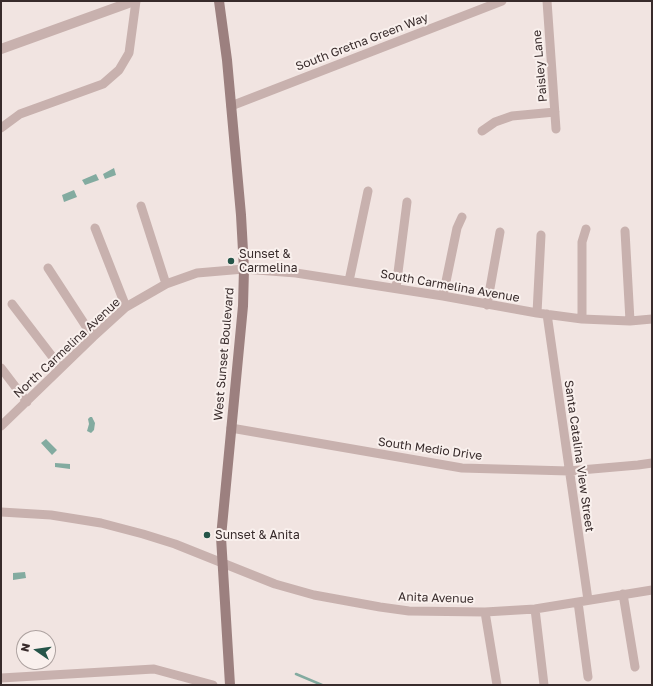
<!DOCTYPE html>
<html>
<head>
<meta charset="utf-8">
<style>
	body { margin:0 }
	#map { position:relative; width:653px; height:686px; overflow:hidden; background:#f1e4e1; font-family:"Golos Text",sans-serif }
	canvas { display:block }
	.frame { position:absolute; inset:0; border:2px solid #382b2b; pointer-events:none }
	.north { position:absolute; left:16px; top:630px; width:40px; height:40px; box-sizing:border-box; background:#f9f0ed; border:1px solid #aca19f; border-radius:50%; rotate:283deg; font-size:11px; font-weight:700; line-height:16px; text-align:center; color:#382b2b }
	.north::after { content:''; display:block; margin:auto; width:14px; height:18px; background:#255549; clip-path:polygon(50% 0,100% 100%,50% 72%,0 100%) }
</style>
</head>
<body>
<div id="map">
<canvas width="653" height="686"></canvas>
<div class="frame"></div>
<div class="north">N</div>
</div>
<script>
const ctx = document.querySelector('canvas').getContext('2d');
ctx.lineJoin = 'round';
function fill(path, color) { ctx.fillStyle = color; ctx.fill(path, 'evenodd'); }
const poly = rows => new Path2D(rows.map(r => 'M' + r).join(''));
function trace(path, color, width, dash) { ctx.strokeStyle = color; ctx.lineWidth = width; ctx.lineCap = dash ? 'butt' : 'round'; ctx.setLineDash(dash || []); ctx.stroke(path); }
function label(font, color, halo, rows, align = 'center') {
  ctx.font = font + ' "Golos Text",sans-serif'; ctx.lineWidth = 4; ctx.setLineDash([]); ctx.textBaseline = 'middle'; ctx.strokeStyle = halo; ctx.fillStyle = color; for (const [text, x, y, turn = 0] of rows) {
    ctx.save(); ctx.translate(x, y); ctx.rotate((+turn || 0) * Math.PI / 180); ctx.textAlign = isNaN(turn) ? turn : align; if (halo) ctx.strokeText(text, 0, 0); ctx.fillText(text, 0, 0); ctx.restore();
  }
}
fill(poly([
	[114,168,116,175,105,179,103,174],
	[96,174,99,180,85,185,82,180],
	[74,190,77,197,64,202,62,195],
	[90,417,92,417,95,423,94,430,91,433,87,431,89,424,88,419],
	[46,439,57,450,52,455,41,443],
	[55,463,70,464,70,469,55,467],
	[25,572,26,578,13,580,13,573]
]), '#83aba0');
trace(poly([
	[296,674,322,685]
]), '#83aba0', 2.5);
trace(poly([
	[547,1,556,129],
	[231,106,502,1],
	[1,128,20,114,103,84,119,70,129,53,136,1],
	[482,131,495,122,512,116,555,112],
	[141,206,166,284],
	[95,228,126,307],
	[625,231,630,321],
	[48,268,93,337],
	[349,281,368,191],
	[396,288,407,202],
	[443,296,457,228,462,217],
	[12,304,61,368],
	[487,305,500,232],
	[537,313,541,235],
	[547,314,588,600],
	[582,319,582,242,586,229],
	[1,368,27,402],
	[1,426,93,337,126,307,166,284,197,273,244,269,296,273,443,296,537,313,582,319,630,321,652,319],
	[231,428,462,468,569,471,638,465,652,463],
	[1,512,51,515,101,523,143,534,175,544,275,584,314,595,380,607,409,611,485,612,535,609,652,590],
	[623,594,635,667],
	[578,602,588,677],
	[535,609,544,685],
	[485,612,497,685],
	[1,678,154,669,213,685]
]), '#c8b1ae', 9);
trace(poly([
	[1,49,134,1]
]), '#c8b1ae', 10);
trace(poly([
	[219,1,227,60,241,215,244,269,243,306,221,537,230,685]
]), '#9c807f', 10);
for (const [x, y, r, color] of [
	[231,261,4,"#255549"],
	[207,535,4,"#255549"]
]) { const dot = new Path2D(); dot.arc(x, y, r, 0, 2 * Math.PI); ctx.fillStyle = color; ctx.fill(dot); trace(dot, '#f9f0ed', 1.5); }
label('12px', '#382b2b', '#f9f0ed', [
	["South Gretna Green Way",362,42,-21],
	["Paisley Lane",540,66,-95],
	["South Carmelina Avenue",450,286,10],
	["North Carmelina Avenue",67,348,-43],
	["West Sunset Boulevard",224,354,-85],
	["South Medio Drive",430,449,8],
	["Santa Catalina View Street",579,456,82],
	["Anita Avenue",436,598,2]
]);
label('12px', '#382b2b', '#f9f0ed', [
	["Sunset &",239,254],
	["Carmelina",239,268],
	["Sunset & Anita",215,535]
], 'left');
</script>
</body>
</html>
